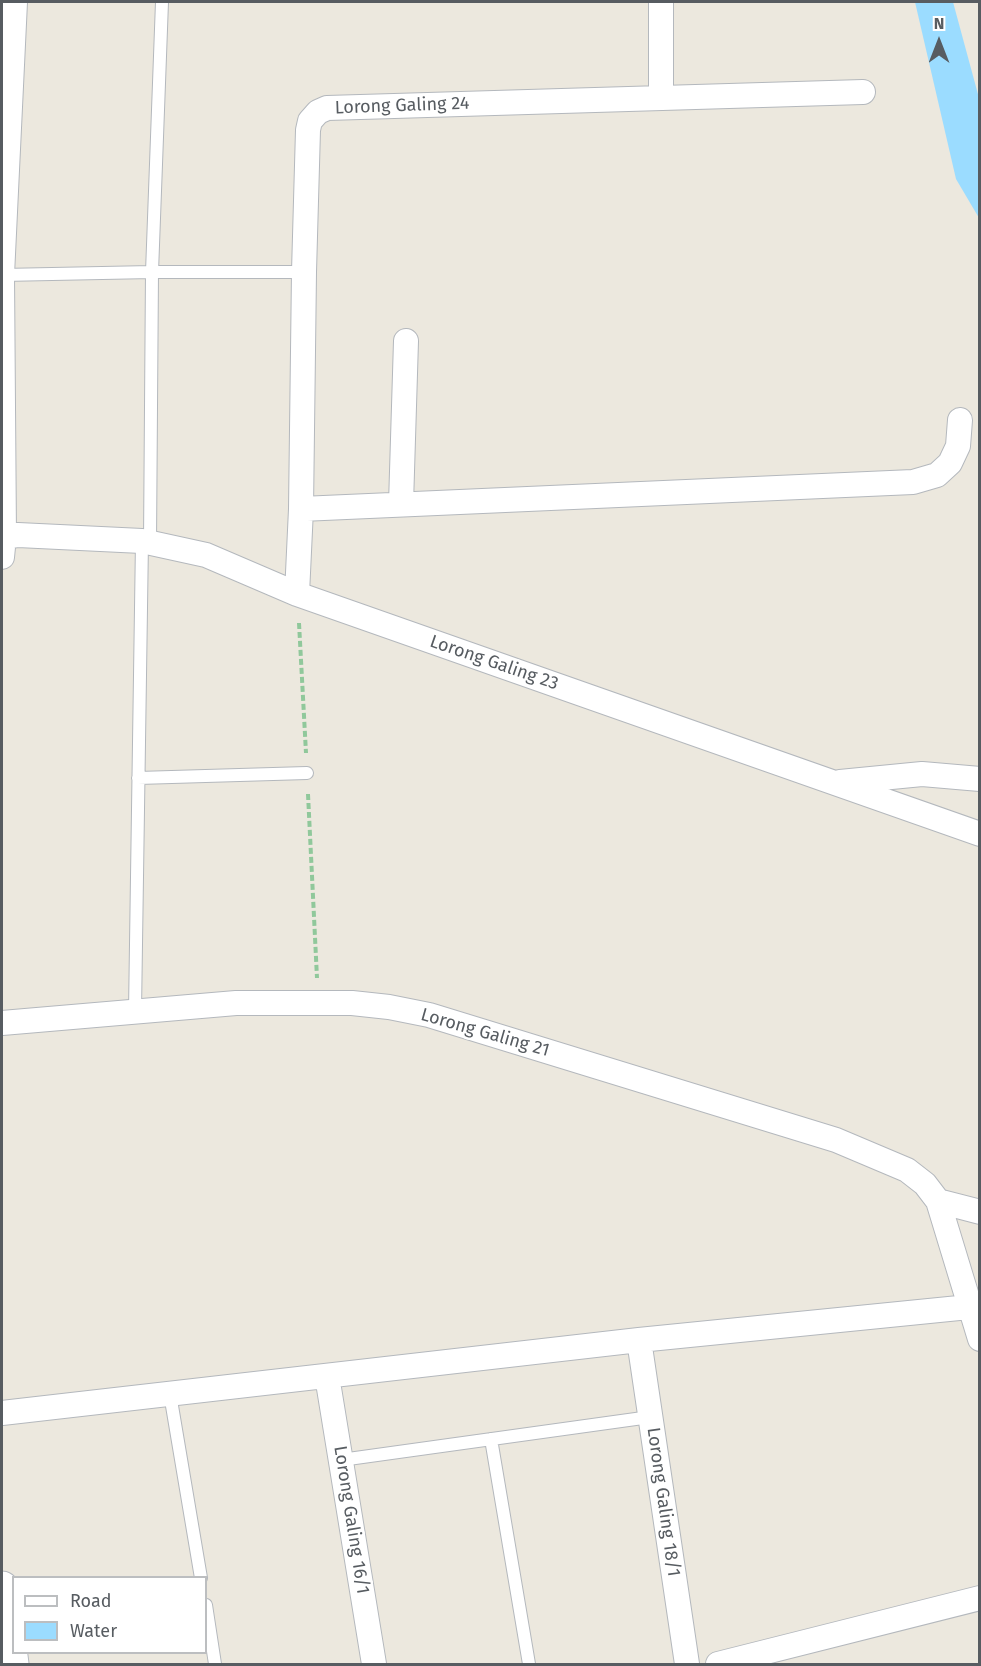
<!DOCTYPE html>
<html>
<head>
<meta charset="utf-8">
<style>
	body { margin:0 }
	#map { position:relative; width:981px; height:1666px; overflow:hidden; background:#ece8de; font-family:"Fira Sans",sans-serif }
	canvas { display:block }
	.frame { position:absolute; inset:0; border:3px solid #575c61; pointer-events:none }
	.legend { position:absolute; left:12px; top:1576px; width:195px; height:78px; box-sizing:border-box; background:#fff; border:2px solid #bcbec0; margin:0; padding:8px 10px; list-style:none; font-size:18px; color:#575c61 }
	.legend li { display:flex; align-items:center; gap:12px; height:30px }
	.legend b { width:30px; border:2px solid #bcbec0 }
	.north { position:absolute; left:909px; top:12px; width:60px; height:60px; -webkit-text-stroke:4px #fff; paint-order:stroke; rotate:0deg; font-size:16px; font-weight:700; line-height:24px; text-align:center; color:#575c61 }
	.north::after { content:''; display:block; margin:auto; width:21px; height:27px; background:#575c61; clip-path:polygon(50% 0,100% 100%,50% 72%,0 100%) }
</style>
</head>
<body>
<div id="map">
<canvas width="981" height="1666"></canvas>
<div class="frame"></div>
<ul class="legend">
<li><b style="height:8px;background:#fff"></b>Road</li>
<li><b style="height:16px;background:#9bdcff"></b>Water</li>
</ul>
<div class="north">N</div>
</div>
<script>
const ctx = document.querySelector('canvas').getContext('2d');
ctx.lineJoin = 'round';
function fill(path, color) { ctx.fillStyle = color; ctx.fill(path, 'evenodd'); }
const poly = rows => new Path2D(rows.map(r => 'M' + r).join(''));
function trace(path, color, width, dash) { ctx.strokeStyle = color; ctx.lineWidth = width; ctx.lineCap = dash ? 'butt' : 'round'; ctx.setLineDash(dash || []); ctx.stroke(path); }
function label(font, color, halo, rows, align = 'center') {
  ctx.font = font + ' "Fira Sans",sans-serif'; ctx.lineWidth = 5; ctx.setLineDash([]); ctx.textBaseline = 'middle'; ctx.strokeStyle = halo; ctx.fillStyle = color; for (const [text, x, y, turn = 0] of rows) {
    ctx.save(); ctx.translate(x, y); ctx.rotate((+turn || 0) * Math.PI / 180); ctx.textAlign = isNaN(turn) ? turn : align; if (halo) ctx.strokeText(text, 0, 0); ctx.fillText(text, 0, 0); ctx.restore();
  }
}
fill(poly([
	[915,2,953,2,979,98,979,218,956,179]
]), '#9bdcff');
const lane = poly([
	[2,275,152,272,304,272],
	[150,542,152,272,162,2],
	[138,778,307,773],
	[135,1011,142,541],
	[170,1394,201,1578],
	[491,1439,529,1664],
	[341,1460,650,1417],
	[206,1605,215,1664]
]);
const street = poly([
	[661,98,661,2],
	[401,504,406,341],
	[301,509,913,482,937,475,950,463,958,446,960,420],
	[2,537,18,535,142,541,206,555,297,594,980,834],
	[2,557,4,537,2,275,15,2],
	[297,594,301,509,304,272,308,130,310,121,318,112,327,108,863,92],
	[840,782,922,774,980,779],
	[2,1023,236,1003,352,1003,389,1007,429,1015,836,1140,907,1170,925,1184,938,1201,980,1339],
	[938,1201,980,1212],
	[639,1340,687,1664],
	[327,1376,374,1664],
	[2,1413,639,1340,969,1307],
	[718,1664,980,1598]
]);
const secondary = poly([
	[2,1588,12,1664]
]);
trace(lane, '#b4b8bd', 14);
trace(street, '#b4b8bd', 26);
trace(secondary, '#b4b9bf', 35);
trace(poly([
	[299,623,306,753],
	[308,794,317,978]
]), '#90c89b', 4, [6, 3]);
trace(lane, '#fff', 12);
trace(street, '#fff', 24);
trace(secondary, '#fff', 33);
label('18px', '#575c61', '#fff', [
	["Lorong Galing 24",402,106,-2],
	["Lorong Galing 23",494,663,19],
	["Lorong Galing 21",485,1033,16],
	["Lorong Galing 18/1",663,1502,82],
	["Lorong Galing 16/1",351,1520,81]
]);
</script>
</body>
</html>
